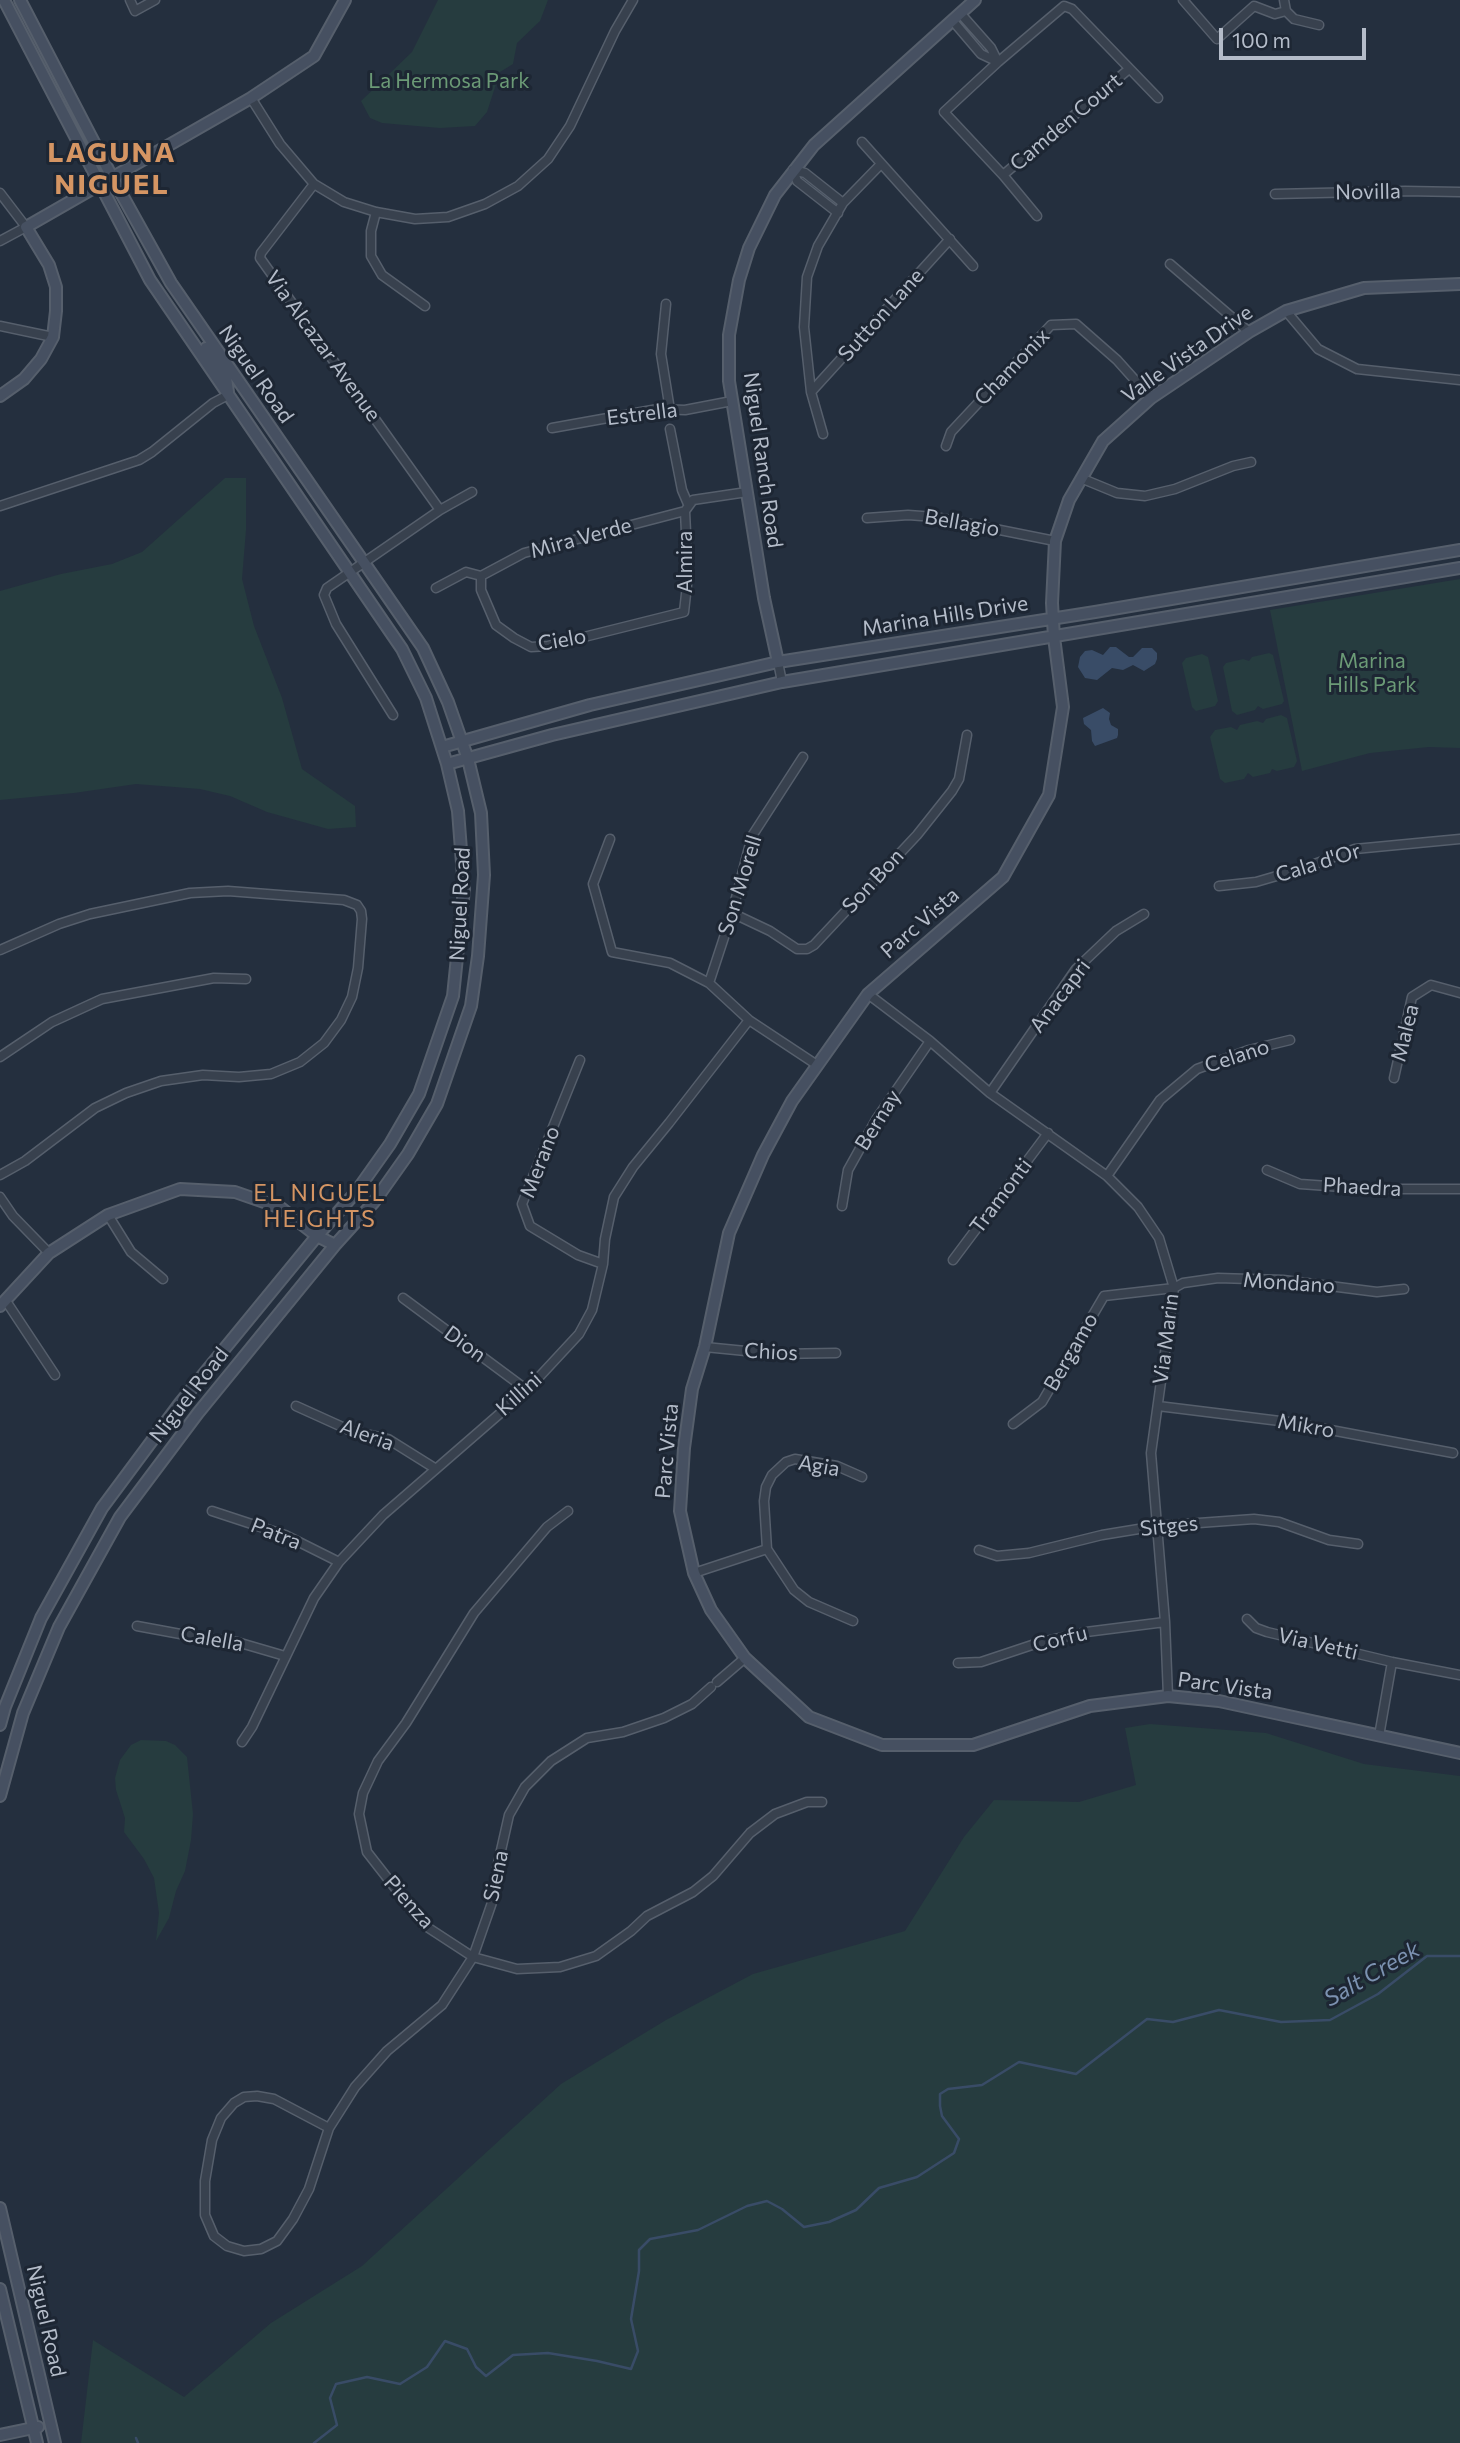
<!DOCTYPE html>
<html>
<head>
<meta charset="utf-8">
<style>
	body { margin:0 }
	#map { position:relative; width:1460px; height:2443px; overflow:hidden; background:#242f3e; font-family:Commissioner,sans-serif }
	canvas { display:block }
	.scale { position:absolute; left:1219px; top:28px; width:147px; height:32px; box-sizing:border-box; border:4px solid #b4bcc9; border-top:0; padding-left:9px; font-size:21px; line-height:24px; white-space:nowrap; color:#b4bcc9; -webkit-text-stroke:5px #1d2633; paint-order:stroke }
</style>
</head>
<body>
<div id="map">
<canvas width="1460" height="2443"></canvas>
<div class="scale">100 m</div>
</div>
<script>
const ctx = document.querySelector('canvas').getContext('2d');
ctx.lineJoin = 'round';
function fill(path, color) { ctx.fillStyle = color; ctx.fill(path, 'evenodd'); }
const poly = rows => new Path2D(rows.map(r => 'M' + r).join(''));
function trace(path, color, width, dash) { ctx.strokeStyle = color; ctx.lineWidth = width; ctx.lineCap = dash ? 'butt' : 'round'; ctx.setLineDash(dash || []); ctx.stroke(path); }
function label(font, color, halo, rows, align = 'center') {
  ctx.font = font + ' Commissioner,sans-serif'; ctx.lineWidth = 6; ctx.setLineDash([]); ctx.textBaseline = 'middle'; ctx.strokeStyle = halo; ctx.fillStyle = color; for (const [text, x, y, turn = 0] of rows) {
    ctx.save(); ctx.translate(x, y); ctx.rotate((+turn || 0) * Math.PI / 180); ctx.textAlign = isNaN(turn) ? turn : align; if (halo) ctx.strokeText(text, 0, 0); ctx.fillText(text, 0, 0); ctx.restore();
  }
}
fill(poly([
	[438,0,548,0,540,21,517,43,513,64,500,72,487,112,475,126,440,128,382,123,370,118,361,101,412,52],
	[225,478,246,478,246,530,242,579,254,626,282,698,302,769,355,806,356,827,328,829,267,812,230,796,200,789,136,784,74,793,0,800,0,591,61,574,112,564,142,552],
	[1460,579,1460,748,1429,747,1370,753,1302,771,1270,610],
	[1269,653,1273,655,1284,701,1282,704,1263,709,1258,706,1255,710,1237,715,1232,711,1223,667,1226,663,1243,659,1249,661,1252,657],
	[1202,654,1208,657,1218,701,1215,706,1196,711,1192,707,1182,663,1186,658],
	[1281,715,1287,718,1297,761,1294,767,1277,771,1272,769,1270,773,1253,777,1248,773,1244,779,1225,783,1220,779,1210,737,1215,730,1231,727,1237,730,1240,725,1257,721,1263,723,1266,719],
	[1150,1724,1266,1733,1364,1764,1460,1776,1460,2443,81,2443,93,2340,184,2397,271,2323,362,2266,561,2084,666,2020,753,1974,905,1931,964,1837,994,1800,1079,1802,1136,1785,1125,1728],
	[141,1740,166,1741,175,1745,187,1757,193,1814,191,1840,185,1871,176,1891,169,1918,156,1941,159,1913,154,1878,144,1859,124,1832,125,1818,116,1790,115,1778,120,1760,131,1745]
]), '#263c3f');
fill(poly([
	[1110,647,1116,647,1129,657,1133,657,1142,648,1152,648,1157,653,1157,659,1155,664,1144,671,1133,665,1123,670,1112,668,1097,680,1085,678,1078,667,1080,657,1085,651,1092,650,1103,655],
	[1103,708,1110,713,1109,719,1111,725,1118,729,1118,735,1117,738,1095,746,1092,741,1091,730,1084,724,1083,718]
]), '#394c67');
trace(poly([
	[136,2438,138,2443],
	[314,2443,337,2425,330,2398,336,2384,367,2377,400,2384,427,2367,445,2341,467,2349,476,2367,486,2376,513,2355,548,2353,597,2361,631,2369,638,2351,631,2319,639,2271,639,2250,650,2239,698,2230,747,2206,767,2201,782,2209,804,2227,829,2222,856,2210,879,2188,917,2177,954,2153,959,2139,942,2116,940,2106,940,2094,948,2089,982,2085,1019,2062,1076,2074,1147,2019,1173,2022,1219,2010,1281,2022,1330,2020,1378,1994,1427,1956,1460,1956]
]), '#394c67', 2.5);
const street = poly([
	[130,0,135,11,155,0],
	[1183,0,1217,39,1254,6,1275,14,1286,11,1284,0],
	[1286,11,1294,19,1319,25],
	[960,13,991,48,998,62],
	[952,20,981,54,998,62],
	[251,98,280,144,314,184,344,202,376,212,415,219,448,217,485,204,518,186,548,159,570,126,615,31,633,0],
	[862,142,973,266],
	[793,170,797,181,838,213],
	[793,170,805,173,843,203],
	[1003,175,1129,69],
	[314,184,261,253,260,258,440,510],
	[0,193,26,227,0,241],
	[1275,194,1405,191,1460,192],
	[376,212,371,231,371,256,382,275,425,306],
	[1037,216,1003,175,944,112,998,62,1064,6,1072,9,1158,98],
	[1170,264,1249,332],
	[666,304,661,354,670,410],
	[1286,311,1318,349,1357,369,1460,380],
	[0,326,53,337],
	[811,392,804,327,807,277,818,246,843,203,881,164],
	[552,428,658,409,685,410,732,401],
	[670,429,682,490,688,504],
	[823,434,811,392,950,239],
	[946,446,951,432,1051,325,1076,324,1117,360,1151,398],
	[1083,479,1117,493,1145,496,1175,489,1233,466,1251,462],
	[0,506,139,460,152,452,213,403,228,395],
	[867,518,908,515,935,517,1055,541],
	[481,576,481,590,496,625,514,638,531,647,548,646,684,612,688,576,685,511],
	[436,588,466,572,481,576,524,553,685,511,693,500,747,492],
	[778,662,782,682],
	[393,715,336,624,324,595,327,588,440,510,472,492],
	[610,839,593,884,612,952,670,963,709,983,749,1020,817,1065],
	[1219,886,1256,882,1304,868,1355,849,1460,839],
	[732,913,770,931,797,949,807,949,814,945,917,835,952,791,959,779,967,735],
	[0,950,59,924,90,914,190,893,228,891,344,900,357,905,361,911,362,919,358,968,352,997,341,1020,324,1043,300,1062,271,1074,239,1077,203,1075,161,1081,126,1093,95,1108,25,1161,0,1175],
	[709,983,732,913,752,836,803,757],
	[868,994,930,1041,990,1093,1107,1176,1138,1207,1159,1238,1174,1288,1151,1453,1165,1622,1168,1696],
	[0,1057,52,1022,102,999,214,978,246,979],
	[580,1060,522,1204,530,1226,578,1255,603,1264],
	[1394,1078,1412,997,1431,985,1460,993],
	[990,1093,1076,969,1116,931,1144,914],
	[1267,1170,1300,1184,1370,1189,1460,1189],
	[1107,1176,1160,1100,1197,1069,1249,1050,1290,1040],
	[0,1197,13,1216,49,1253],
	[842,1206,848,1170,877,1118,930,1041],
	[108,1215,131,1252,163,1279],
	[953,1260,1048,1133],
	[403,1298,527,1390],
	[6,1301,55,1375],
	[705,1347,776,1354,836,1353],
	[296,1406,349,1430,388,1439,436,1469],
	[1158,1406,1288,1422,1453,1453],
	[1013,1424,1042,1402,1104,1296,1174,1288,1183,1283,1218,1278,1283,1280,1377,1292,1404,1289],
	[212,1511,285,1535,339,1562],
	[568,1511,547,1527,474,1613,406,1723,378,1761,363,1793,359,1814,367,1852,424,1925,473,1957,517,1969,560,1967,596,1956,631,1931,647,1916,693,1892,713,1876,750,1833,775,1814,807,1802,822,1802],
	[979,1550,997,1556,1029,1553,1102,1535,1157,1526,1254,1519,1279,1522,1329,1540,1358,1544],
	[694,1573,767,1549],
	[1247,1619,1256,1628,1267,1632,1392,1662,1460,1675],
	[853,1621,809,1602,794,1590,767,1549,764,1501,766,1487,772,1475,786,1462,795,1459,837,1466,862,1477],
	[137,1626,202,1638,237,1642,285,1656],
	[958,1663,981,1662,1041,1642,1086,1632,1165,1622],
	[717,1682,745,1658],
	[1379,1736,1392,1662],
	[242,1742,252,1727,314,1598,339,1562,383,1515,527,1390,579,1334,592,1310,603,1264,605,1239,614,1197,633,1167,669,1123,749,1020],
	[257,2096,274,2099,329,2128,309,2189,293,2219,277,2241,261,2249,244,2251,227,2246,214,2236,205,2215,205,2181,212,2140,221,2118,234,2103,244,2097,257,2096],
	[329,2128,355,2087,387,2051,442,2005,473,1957,495,1894,497,1868,509,1815,525,1787,551,1761,587,1738,623,1732,664,1718,692,1704,711,1687]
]);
const secondary = poly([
	[1460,284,1364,288,1286,311,1249,332,1151,398,1103,441,1069,500,1055,541,1052,603,1054,637,1063,707,1049,795,1003,877,868,994,792,1101,763,1155,729,1233,705,1347,692,1389,684,1448,680,1511,694,1573,711,1610,745,1658,809,1717,882,1745,973,1745,1090,1706,1168,1696,1219,1701,1460,1753],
	[206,348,226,378,228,392],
	[0,396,24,379,41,359,53,337,56,311,56,287,49,265,26,227,251,98,314,56,345,0],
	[778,662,764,598,729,381,729,335,739,280,749,248,775,195,814,145,975,0],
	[442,747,590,705,778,662,1095,612,1460,550],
	[447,764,552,735,782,682,1460,568],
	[0,1306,49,1253,108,1215,180,1189,235,1192,281,1208,317,1236,335,1245],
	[0,1725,5,1707,41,1618,102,1508,180,1403,317,1236,356,1192,390,1144,419,1094,453,996,464,889,458,811,447,764,426,698,402,649,150,280,4,0],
	[0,1796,23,1713,59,1627,120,1517,198,1413,335,1245,374,1202,408,1154,437,1104,471,1006,478,956,484,875,481,813,468,759,448,702,423,648,171,283,112,177,20,0],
	[0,2208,55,2443],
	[0,2289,37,2443],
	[0,2435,38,2427]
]);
trace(street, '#565f6c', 11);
trace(secondary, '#565f6c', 14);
trace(street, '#38414e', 8);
trace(secondary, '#465061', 10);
label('21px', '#6b9a76', '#1d2633', [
	["La Hermosa Park",449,81],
	["Marina",1372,661],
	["Hills Park",1372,685]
]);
label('21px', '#b4bcc9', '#1d2633', [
	["Camden Court",1066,122,-40],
	["Novilla",1368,192,-1],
	["Sutton Lane",881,315,-48],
	["Via Alcazar Avenue",323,346,54],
	["Valle Vista Drive",1187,354,-35],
	["Chamonix",1012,367,-46],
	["Niguel Road",256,374,55],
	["Estrella",642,414,-7],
	["Niguel Ranch Road",763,460,82],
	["Bellagio",962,523,10],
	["Mira Verde",581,538,-15],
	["Almira",685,562,-90],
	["Marina Hills Drive",945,616,-9],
	["Cielo",562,640,-10],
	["Cala d'Or",1318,863,-17],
	["Son Bon",873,881,-47],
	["Son Morell",740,885,-73],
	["Niguel Road",460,904,-87],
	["Parc Vista",920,923,-41],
	["Anacapri",1060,996,-53],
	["Malea",1405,1033,-76],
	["Celano",1237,1056,-18],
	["Bernay",878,1120,-58],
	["Merano",540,1162,-69],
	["Phaedra",1362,1187,3],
	["Tramonti",1001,1196,-53],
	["Mondano",1289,1283,4],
	["Via Marin",1166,1339,-83],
	["Dion",465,1344,36],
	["Chios",771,1352,3],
	["Bergamo",1071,1352,-60],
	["Killini",519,1394,-42],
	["Niguel Road",189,1395,-52],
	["Mikro",1306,1426,10],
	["Aleria",367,1435,20],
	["Parc Vista",667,1451,-85],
	["Agia",819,1466,10],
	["Sitges",1169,1526,-6],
	["Patra",276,1534,22],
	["Calella",212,1639,10],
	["Corfu",1060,1639,-14],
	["Via Vetti",1318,1644,13],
	["Parc Vista",1225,1686,8],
	["Siena",496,1876,-78],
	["Pienza",409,1902,48],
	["Niguel Road",46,2321,77]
]);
ctx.letterSpacing = '2px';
label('23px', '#d59563', '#1d2633', [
	["EL NIGUEL",320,1193],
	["HEIGHTS",320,1219]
]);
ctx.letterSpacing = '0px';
label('italic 23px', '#7c92b1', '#1d2633', [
	["Salt Creek",1372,1974,-30]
]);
ctx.letterSpacing = '2px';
label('bold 28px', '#d59563', '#1d2633', [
	["LAGUNA",112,153],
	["NIGUEL",112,185]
]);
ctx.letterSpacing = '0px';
</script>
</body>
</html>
